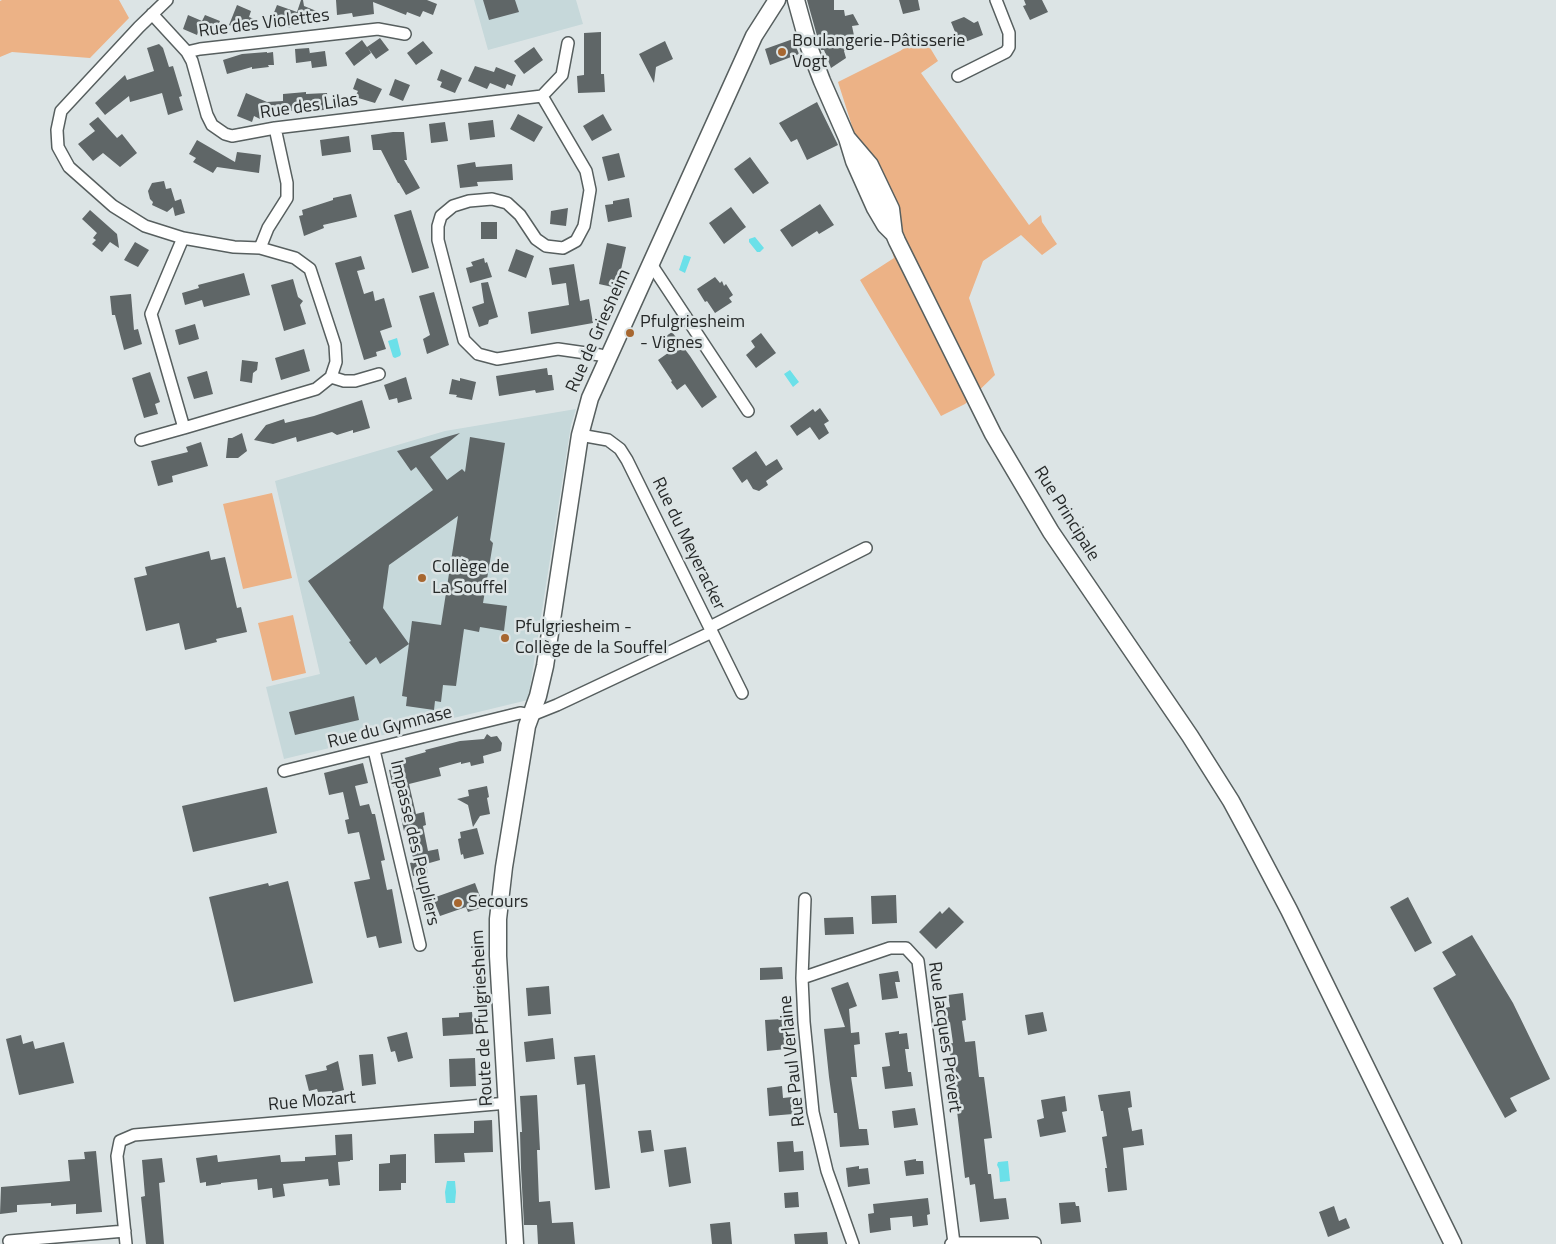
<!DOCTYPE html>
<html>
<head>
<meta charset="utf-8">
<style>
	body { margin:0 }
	canvas { display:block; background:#dce4e5 }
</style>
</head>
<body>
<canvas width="1556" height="1244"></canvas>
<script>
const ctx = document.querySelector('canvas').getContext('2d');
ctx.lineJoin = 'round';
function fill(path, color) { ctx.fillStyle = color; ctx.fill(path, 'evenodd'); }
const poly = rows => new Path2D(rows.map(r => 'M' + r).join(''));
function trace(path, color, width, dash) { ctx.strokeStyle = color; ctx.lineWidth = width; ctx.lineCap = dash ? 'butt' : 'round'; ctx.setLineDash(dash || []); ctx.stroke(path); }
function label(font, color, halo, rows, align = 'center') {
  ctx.font = font + ' "Titillium Web",sans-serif'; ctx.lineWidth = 5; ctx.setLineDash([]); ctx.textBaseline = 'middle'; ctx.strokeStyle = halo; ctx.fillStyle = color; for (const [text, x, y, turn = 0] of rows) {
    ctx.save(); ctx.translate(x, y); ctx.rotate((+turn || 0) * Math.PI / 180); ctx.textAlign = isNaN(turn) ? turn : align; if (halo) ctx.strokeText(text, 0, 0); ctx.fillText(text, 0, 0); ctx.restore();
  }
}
fill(poly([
	[474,0,576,0,583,24,488,50],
	[576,409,571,425,528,700,284,759,266,687,320,674,275,481,445,431]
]), '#c6d8da');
fill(poly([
	[2,0,119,0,129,18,90,58,12,52,0,57,0,1],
	[923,36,938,61,921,73,1029,225,1041,215,1042,222,1057,244,1042,255,1021,235,983,261,969,298,995,375,965,404,941,416,860,280,894,258,838,82,900,51],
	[272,493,292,578,243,589,223,504],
	[293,615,306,673,272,681,258,623]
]), '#ecb286');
fill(poly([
	[755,237,764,248,760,252,757,252,749,242,749,239],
	[684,255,691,257,685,273,679,270],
	[397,338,401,354,400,356,395,358,393,357,388,341],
	[790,370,799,382,793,387,784,374],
	[1008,1161,1010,1181,1000,1182,999,1169,997,1165,998,1162],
	[447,1181,455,1181,456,1192,455,1203,446,1203,445,1192]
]), '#6be0e9');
fill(poly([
	[301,0,303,0,304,6,319,12,315,23,305,19,306,25,293,20,290,28,276,22,278,17,273,15,277,5,297,12],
	[336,0,427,0,437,4,433,15,423,11,420,17,407,12,406,15,373,2,374,14,353,17,352,13,337,15],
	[483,0,515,0,519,12,489,20],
	[807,0,834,0,834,10,844,10,845,16,853,14,859,25,852,26,856,45,844,51,846,58,831,68,824,50,821,50],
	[899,0,918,0,920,10,903,14],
	[1024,0,1042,0,1048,12,1030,20,1023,6,1026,5],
	[237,5,251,11,249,17,254,19,250,30,245,28,243,31,229,25],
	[188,15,202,21,205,15,220,21,214,34,199,28,200,27,197,35,183,29],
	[964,17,974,23,978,21,983,35,960,44,951,22],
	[601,32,601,74,604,74,605,92,578,93,577,76,584,75,584,33],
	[380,38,389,50,376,59,368,48,371,53,354,66,345,53,362,40,367,47],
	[793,39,799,54,770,65,765,49],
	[423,41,433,53,416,65,407,53],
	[665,41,673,59,656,67,654,83,639,54],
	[159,44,163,48,169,67,173,66,182,96,179,97,183,110,168,115,162,93,130,102,129,96,105,115,95,103,125,75,127,80,154,71,147,48],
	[534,47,543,60,524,74,514,61],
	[309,48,310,54,310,53,325,51,327,66,312,68,311,61,296,63,295,49],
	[267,52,267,53,273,52,274,65,268,65,269,67,252,69,252,67,227,74,223,60,242,54],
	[475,66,494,72,496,67,516,75,512,86,507,84,505,89,490,83,487,89,468,81],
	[441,69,462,78,455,93,440,87,442,82,437,80],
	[357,78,382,89,375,103,355,97,358,91,353,89],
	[395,79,410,85,403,101,389,95],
	[306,92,306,94,327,93,328,103,323,104,324,110,308,111,308,109,268,113,266,117,261,115,260,119,254,116,252,122,237,116,246,93,267,102,283,101,283,94],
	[817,102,838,145,807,160,797,139,791,142,779,123],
	[518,114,543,127,534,142,510,129],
	[603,114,612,130,592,141,583,126],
	[98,117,117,138,122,134,137,153,120,167,103,153,93,161,78,144,95,131,89,124],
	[493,120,495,137,470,140,468,123],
	[445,122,448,141,431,143,429,124],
	[393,132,404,132,407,160,404,160,420,188,406,195,399,183,398,183,381,150,373,150,371,135],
	[349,136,351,152,322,156,320,140],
	[197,140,235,162,237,152,261,155,259,173,217,167,213,173,193,162,196,158,189,154],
	[619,153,625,177,608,181,602,157],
	[750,157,769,183,753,194,734,169],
	[475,162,476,167,512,164,513,180,477,182,478,186,460,188,457,165],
	[164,181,166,189,171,188,175,201,181,199,185,213,175,216,173,207,167,212,152,205,153,202,150,199,148,191,152,183],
	[351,194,357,217,323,225,324,228,304,236,299,216,303,215,302,210,333,200,333,198],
	[629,198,632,217,608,222,605,205,613,204,613,201],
	[820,204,834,225,819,234,817,231,792,247,780,230],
	[731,207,746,227,724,244,709,223],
	[568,208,566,226,550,224,551,211],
	[90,210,117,234,119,248,110,242,102,252,92,244,96,240,93,238,97,233,82,219],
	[411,210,429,268,412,273,394,215],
	[481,222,497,222,497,239,481,239],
	[135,242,149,250,138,267,124,260],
	[607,243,626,247,617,288,599,284],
	[516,249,534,256,526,278,508,271],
	[361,256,365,269,357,271,364,294,373,291,375,301,384,298,392,327,380,331,386,349,376,352,377,356,364,360,335,263],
	[484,258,485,263,487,262,492,277,470,283,466,268,473,266,471,262],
	[574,264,580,301,589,299,593,323,531,334,528,312,569,305,566,283,552,285,549,268],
	[244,273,250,295,204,307,202,300,185,305,182,293,199,288,198,285],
	[715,277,720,283,722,281,724,286,726,284,733,295,729,298,732,302,715,313,707,301,705,302,697,289],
	[293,279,298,297,303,301,300,305,306,324,284,331,271,285],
	[488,282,498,317,489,320,488,324,479,327,472,307,484,303,481,283],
	[434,292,449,345,427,354,423,339,430,335,419,296],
	[131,294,134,330,138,329,142,344,124,350,115,315,112,315,110,296],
	[195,324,199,339,179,345,175,330],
	[672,332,690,356,717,397,702,408,685,384,677,390,671,382,672,381,658,360,668,353,659,341],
	[761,333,776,353,756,368,746,355,755,347,751,341],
	[304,349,310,371,281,380,275,358],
	[242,360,258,362,257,370,253,373,252,383,240,381],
	[547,368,548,375,552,375,554,390,536,393,535,390,499,396,496,376],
	[207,371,213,394,194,399,187,377],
	[150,372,160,402,155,404,158,414,144,418,132,378],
	[406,377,412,399,398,403,397,398,389,400,384,385],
	[460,378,476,382,472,400,456,397,457,395,449,394,452,379,460,381],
	[362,400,370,428,353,433,353,430,337,435,332,432,297,442,296,437,273,444,254,440,266,425,284,419,285,423,314,416],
	[820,408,829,421,824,424,829,433,819,440,810,427,797,436,790,426,813,409,815,412],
	[242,433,247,451,238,458,226,458,228,438,232,438],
	[460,433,430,457,447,480,462,469,465,472,470,437,505,443,490,540,493,543,483,603,507,606,504,631,480,627,479,632,464,629,456,686,443,685,441,702,435,701,434,710,406,706,407,697,402,696,412,621,441,625,458,516,389,565,383,608,409,644,380,664,376,657,366,665,349,642,351,641,308,581,433,490,416,467,411,471,397,451],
	[201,442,208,466,172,476,173,482,158,486,151,461,188,452,186,447],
	[756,451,766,466,777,459,783,469,766,481,768,485,759,491,753,489,747,479,742,483,732,468],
	[209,551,211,560,225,557,237,608,241,607,247,632,216,639,217,642,185,650,179,623,146,631,134,578,147,575,145,567],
	[354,696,359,720,295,735,289,712],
	[487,734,491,737,497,736,502,743,501,751,483,756,484,763,471,766,470,762,461,764,461,762,439,768,441,776,409,784,416,814,424,812,426,825,423,826,428,851,438,849,440,860,426,864,428,873,413,876,410,863,414,862,407,830,404,831,401,818,404,817,397,786,393,787,389,770,395,768,394,764,402,761,401,759,426,752,425,750,460,741,484,739],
	[363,763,368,783,355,786,360,806,369,804,372,814,375,814,385,860,381,861,387,890,392,889,402,943,379,948,376,936,367,938,354,882,370,879,359,832,348,834,345,820,349,819,343,792,329,795,324,773],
	[487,786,489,797,487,798,490,814,480,816,473,827,468,805,457,799,469,796,468,790],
	[267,787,277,833,193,852,182,806],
	[477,828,484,854,464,859,463,854,461,855,458,839,461,838,460,832],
	[288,881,313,983,234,1002,209,897,268,883,269,886],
	[475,883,484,907,468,912,466,907,440,916,433,898],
	[896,895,897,923,872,924,871,896],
	[1408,897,1432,943,1415,952,1390,907],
	[949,907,964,922,936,949,919,932,940,911,942,914],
	[853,917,854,934,825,935,824,918],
	[1472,935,1513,1003,1550,1079,1510,1098,1517,1111,1505,1118,1433,988,1456,975,1442,952],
	[782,967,783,979,760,980,760,968],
	[898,971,900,982,895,982,898,998,882,1000,879,974],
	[848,982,857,1006,849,1009,851,1033,859,1032,860,1044,854,1045,857,1077,851,1077,859,1129,867,1129,869,1145,840,1147,837,1113,834,1113,829,1077,824,1029,845,1027,831,988],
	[549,986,551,1014,528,1016,526,988],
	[963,993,966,1020,962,1021,965,1042,975,1041,979,1077,984,1077,992,1138,984,1139,988,1174,991,1174,994,1199,1006,1198,1009,1219,980,1222,975,1184,970,1185,969,1177,965,1178,949,1044,953,1043,950,1022,946,1023,944,1008,950,1007,948,995],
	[472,1012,474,1034,443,1036,442,1018,459,1017,459,1013],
	[1043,1012,1047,1031,1028,1035,1025,1015],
	[782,1019,786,1049,767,1051,765,1020],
	[899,1031,899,1034,907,1033,909,1049,905,1049,908,1072,911,1072,913,1086,885,1089,882,1067,890,1066,885,1033],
	[407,1032,413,1058,398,1062,395,1051,391,1052,387,1037],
	[21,1035,23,1044,33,1041,35,1049,64,1042,74,1083,19,1095,6,1039],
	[553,1038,555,1059,526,1062,524,1042],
	[373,1054,376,1084,362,1086,359,1055],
	[595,1055,610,1188,595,1190,585,1084,577,1085,574,1057],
	[475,1058,476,1086,450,1087,449,1059],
	[338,1061,344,1090,332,1093,332,1091,318,1092,317,1089,309,1091,305,1075,327,1070,326,1066],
	[782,1086,783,1098,792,1097,793,1114,769,1116,767,1088],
	[1130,1091,1132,1107,1128,1108,1132,1131,1142,1129,1144,1145,1123,1148,1127,1190,1108,1192,1105,1168,1107,1168,1102,1137,1107,1136,1103,1111,1101,1111,1098,1095],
	[537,1095,540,1150,537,1150,539,1202,550,1201,552,1223,573,1222,575,1244,538,1244,537,1225,524,1225,521,1168,520,1132,522,1132,520,1096],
	[1065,1096,1067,1111,1062,1112,1066,1132,1040,1137,1037,1120,1044,1118,1041,1100],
	[915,1108,918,1125,894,1128,892,1111],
	[492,1120,493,1152,464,1153,465,1162,435,1163,434,1134,474,1133,474,1121],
	[651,1130,654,1151,641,1153,638,1131],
	[352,1134,353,1160,350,1160,350,1161,338,1162,340,1185,329,1186,328,1179,283,1184,285,1196,273,1198,272,1188,258,1190,257,1179,221,1183,221,1184,206,1186,206,1182,200,1183,196,1158,217,1155,218,1162,280,1155,281,1162,305,1161,305,1157,336,1155,335,1135],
	[793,1141,794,1152,803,1151,804,1170,779,1172,777,1142],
	[686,1147,691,1183,669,1187,664,1150],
	[96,1151,102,1212,76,1214,76,1204,51,1206,51,1203,17,1205,17,1212,0,1214,1,1187,70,1181,68,1160,85,1159,84,1152],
	[406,1154,406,1183,401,1183,401,1190,379,1191,379,1164,390,1163,390,1155],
	[162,1158,165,1182,159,1183,164,1244,146,1244,141,1197,145,1196,142,1160],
	[916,1159,916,1161,923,1161,924,1174,906,1176,904,1161],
	[859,1166,859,1169,868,1168,870,1184,848,1187,846,1168],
	[798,1192,799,1207,785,1208,784,1193],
	[928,1198,930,1214,927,1215,928,1225,913,1227,912,1216,890,1218,891,1230,870,1233,868,1214,874,1213,873,1204],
	[1075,1202,1076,1206,1079,1206,1081,1222,1061,1224,1059,1203],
	[1334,1206,1339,1221,1346,1218,1350,1228,1328,1237,1319,1212],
	[730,1222,732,1244,712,1244,710,1224],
	[827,1232,828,1244,795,1244,794,1234]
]), '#5f6667');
const street = poly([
	[167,0,139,27,61,111,57,130,58,147,69,167,113,206,145,226,183,238,151,314,184,428,316,389,331,377,336,362,335,345,310,269,295,258,260,248,234,247,183,238],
	[152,14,187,52,192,61,207,115,212,125,225,134,232,136,275,128,542,96],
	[187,52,200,49,378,29,405,34],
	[958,76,1006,52,1009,47,1009,33,996,0],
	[542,96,586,171,590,190,584,226,576,241,563,248,546,246,536,239,520,215,507,203,492,199,469,201,453,206,441,216,438,226,438,240,464,340,478,354,497,359,558,349,600,355,608,358],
	[542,96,562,75,568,43],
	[260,248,268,228,287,198,287,183,275,128],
	[651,264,748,411],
	[331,377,344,381,355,381,379,374],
	[580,435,608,440,620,449,627,460,742,693],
	[141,440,184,428],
	[710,627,866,548],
	[374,750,420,945],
	[284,771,520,713,532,715,557,705,712,632],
	[805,899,802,978,804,1022,813,1112,827,1171,853,1244],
	[802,978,890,948,906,948,918,961,954,1243],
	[9,1241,125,1231],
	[126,1244,117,1156,120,1141,134,1135,508,1103],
	[951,1244,954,1243,1035,1243]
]);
const secondary = poly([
	[796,0,809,47,822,81,847,138,854,161,875,208,885,225,894,234],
	[847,138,870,165,891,209,894,234,897,241,993,434,1051,532,1190,736,1231,801,1251,838,1289,910,1453,1244],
	[515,1244,498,956,498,919,504,867,527,726,538,696,545,666,580,435,590,398,754,36,777,0]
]);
trace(street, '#575f5f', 14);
trace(secondary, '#575f5f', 19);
trace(street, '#fff', 11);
trace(secondary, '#fff', 16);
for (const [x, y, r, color] of [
	[782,52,5,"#a76730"],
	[630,333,5,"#a76730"],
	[422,578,5,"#a76730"],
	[505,638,5,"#a76730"],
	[458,903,5,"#a76730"]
]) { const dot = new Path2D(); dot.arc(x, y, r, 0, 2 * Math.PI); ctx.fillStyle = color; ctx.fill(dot); trace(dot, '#dce4e5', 2); }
label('18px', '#262929', '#dce4e5', [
	["Rue des Violettes",264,24,-7],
	["Rue des Lilas",309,107,-8],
	["Rue de Griesheim",599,331,-66],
	["Rue Principale",1066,514,58],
	["Rue du Meyeracker",688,544,64],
	["Rue du Gymnase",390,728,-14],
	["Impasse des Peupliers",414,843,77],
	["Route de Pfulgriesheim",483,1018,-93],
	["Rue Jacques Prévert",944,1037,82],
	["Rue Paul Verlaine",793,1061,-96],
	["Rue Mozart",312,1102,-5]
]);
label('18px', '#262929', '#dce4e5', [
	["Boulangerie-Pâtisserie",792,42],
	["Vogt",792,63],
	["Pfulgriesheim",640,323],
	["- Vignes",640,344],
	["Collège de",432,568],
	["La Souffel",432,589],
	["Pfulgriesheim -",515,628],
	["Collège de la Souffel",515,649],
	["Secours",468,903]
], 'left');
</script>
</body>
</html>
